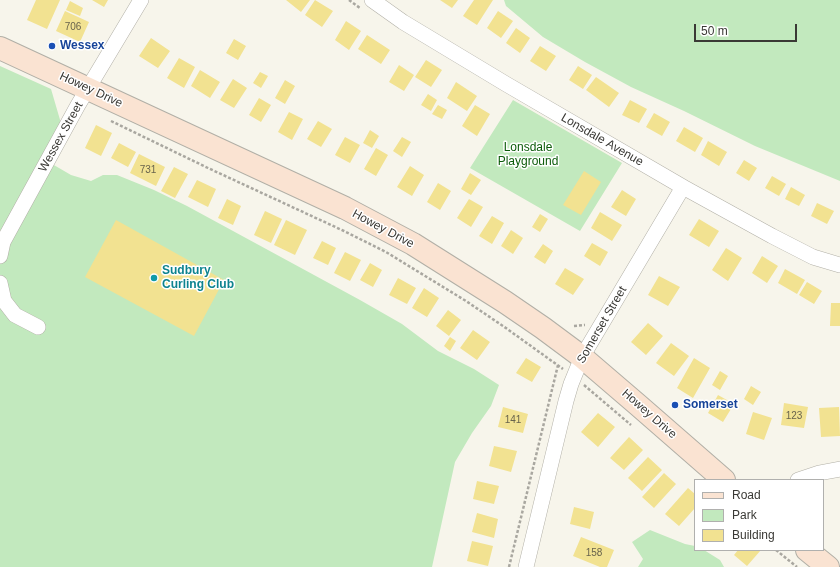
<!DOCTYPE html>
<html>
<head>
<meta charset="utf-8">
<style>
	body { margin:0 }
	#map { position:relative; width:840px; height:567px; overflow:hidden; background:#f7f5eb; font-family:Arial,sans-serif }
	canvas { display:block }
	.legend { position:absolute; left:694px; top:479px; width:130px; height:72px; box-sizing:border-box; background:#fff; border:1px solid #b0b0ae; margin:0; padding:5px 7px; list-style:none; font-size:12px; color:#3a3935 }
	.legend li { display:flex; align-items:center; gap:8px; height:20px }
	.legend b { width:20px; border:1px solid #b0b0ae }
	.scale { position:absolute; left:694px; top:24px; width:103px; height:18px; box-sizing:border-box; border:2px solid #3a3935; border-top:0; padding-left:5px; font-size:12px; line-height:14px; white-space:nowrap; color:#3a3935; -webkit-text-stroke:3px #fff; paint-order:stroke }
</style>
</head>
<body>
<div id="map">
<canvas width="840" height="567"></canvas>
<ul class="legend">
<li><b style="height:5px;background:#fae3d2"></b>Road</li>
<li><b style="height:11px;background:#c2e9be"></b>Park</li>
<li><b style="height:11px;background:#f2e291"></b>Building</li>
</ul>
<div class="scale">50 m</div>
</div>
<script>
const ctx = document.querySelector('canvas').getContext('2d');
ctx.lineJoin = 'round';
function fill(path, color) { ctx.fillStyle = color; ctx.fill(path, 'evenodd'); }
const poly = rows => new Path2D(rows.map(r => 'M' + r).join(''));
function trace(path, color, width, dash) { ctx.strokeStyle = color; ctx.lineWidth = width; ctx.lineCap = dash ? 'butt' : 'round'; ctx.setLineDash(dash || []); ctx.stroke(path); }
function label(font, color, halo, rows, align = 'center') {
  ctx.font = font + ' Arial,sans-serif'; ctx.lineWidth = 3; ctx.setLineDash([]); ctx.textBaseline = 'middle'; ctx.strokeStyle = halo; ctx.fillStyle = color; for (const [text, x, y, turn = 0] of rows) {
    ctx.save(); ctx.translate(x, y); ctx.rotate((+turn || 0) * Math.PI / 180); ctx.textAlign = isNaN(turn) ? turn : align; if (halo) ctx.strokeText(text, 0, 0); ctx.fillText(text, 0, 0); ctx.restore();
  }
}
fill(poly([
	[504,0,840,0,840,181,755,146,684,111,631,87,585,62,543,37,506,6],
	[0,66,51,89,63,130,47,161,71,175,91,181,103,175,117,175,154,190,187,206,360,300,402,324,438,351,474,369,499,385,491,406,472,433,455,462,432,567,0,567],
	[513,100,622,163,580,231,470,168],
	[650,530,685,544,695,546,695,550,704,550,720,560,724,567,638,567,643,559,632,542]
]), '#c2e9be');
fill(poly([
	[36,0,60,0,47,29,27,20],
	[92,0,108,0,104,7],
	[286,0,310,0,301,12],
	[315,0,333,11,322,27,305,15],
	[440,0,458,0,452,8],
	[474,0,493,0,477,25,463,16],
	[70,1,83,8,80,16,66,10],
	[65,11,89,22,80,42,56,31],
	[498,11,513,21,501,38,487,28],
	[346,21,361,31,349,50,335,40],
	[516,28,530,38,520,53,506,43],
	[367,35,390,50,381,64,358,49],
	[151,38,170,51,158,68,139,56],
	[234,39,246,46,238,60,226,53],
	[540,46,556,56,546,71,530,61],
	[179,58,195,67,184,88,167,78],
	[426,60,442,70,431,87,415,77],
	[399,65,414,75,404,91,389,82],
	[578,66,592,75,583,89,569,80],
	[200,70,220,82,210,98,191,86],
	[260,72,268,76,261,88,253,83],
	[596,77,619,93,609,107,586,90],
	[233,79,247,88,234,108,220,100],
	[285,80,295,86,285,104,275,98],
	[456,82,477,96,467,111,447,98],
	[428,94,437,100,431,111,421,105],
	[259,98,271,105,261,122,249,115],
	[630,100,647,109,639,123,622,115],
	[438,105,447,110,442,119,432,114],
	[475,105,490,114,477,136,462,126],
	[289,112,303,119,292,140,278,132],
	[654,113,670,122,662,136,646,127],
	[318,121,332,129,321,147,307,139],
	[96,125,112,133,101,156,85,148],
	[684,127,703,138,695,152,676,141],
	[370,130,379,136,372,148,363,143],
	[345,137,360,145,350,163,335,155],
	[402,137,411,142,402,157,393,151],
	[708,141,727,152,719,166,701,155],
	[119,143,136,152,128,167,111,158],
	[376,148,388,155,376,176,364,169],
	[139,154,165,167,156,186,130,173],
	[744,160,757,168,749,181,736,173],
	[410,166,424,175,412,196,397,187],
	[174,167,188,174,175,198,161,191],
	[584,171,601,182,581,215,563,205],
	[470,173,481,180,471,195,461,189],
	[772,176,786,184,779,196,765,188],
	[197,180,216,189,208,207,188,197],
	[438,183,451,191,440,210,427,202],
	[791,187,805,195,799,206,785,199],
	[622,190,636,199,626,216,611,207],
	[227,199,241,206,233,225,218,218],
	[469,199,483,207,471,227,457,218],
	[817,203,834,211,827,224,811,216],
	[265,211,282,219,271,243,254,235],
	[600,212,622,225,612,241,591,228],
	[540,214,548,219,540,232,532,227],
	[492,216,504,223,492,244,479,236],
	[699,219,719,231,709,247,689,235],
	[116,220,224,280,194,336,85,277],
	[286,220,307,230,295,255,274,245],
	[511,230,523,238,513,254,501,246],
	[322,241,336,248,328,265,313,258],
	[592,243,608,252,600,266,584,256],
	[543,244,553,251,545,264,534,257],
	[726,248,742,258,728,281,712,270],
	[345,252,361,260,350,281,334,273],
	[762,256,778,266,767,283,752,273],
	[370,263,382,270,373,287,360,280],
	[565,268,584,279,573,295,555,284],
	[785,269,805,280,797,294,778,283],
	[659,276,680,287,668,306,648,295],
	[398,278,416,288,407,304,389,295],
	[807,282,822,291,814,304,799,295],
	[424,288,439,298,427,317,412,308],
	[831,303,840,303,840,326,830,326],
	[448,310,461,320,449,336,436,326],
	[648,323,663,336,646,355,631,342],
	[473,330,490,342,477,360,460,348],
	[450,337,456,341,450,351,444,346],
	[671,343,689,356,674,376,656,363],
	[526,358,541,367,532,382,516,373],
	[694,358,710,368,693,398,677,388],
	[720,371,728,376,720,390,712,385],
	[751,386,761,392,753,405,744,399],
	[718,395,734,404,723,422,708,413],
	[784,403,808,407,804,428,781,425],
	[503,407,528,414,523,433,498,427],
	[839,407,840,436,821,437,819,408],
	[753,412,772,418,764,440,746,434],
	[598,413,615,427,598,447,581,432],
	[629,437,643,450,624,470,610,458],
	[494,446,517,451,511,472,489,466],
	[648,457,662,470,642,491,628,478],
	[664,473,676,484,654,508,642,497],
	[477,481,499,486,494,504,473,499],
	[688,488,695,494,695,508,679,526,665,514],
	[574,507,594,512,590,529,570,524],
	[477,513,498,519,494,538,472,532],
	[581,537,614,550,607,567,600,567,573,556],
	[472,541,493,546,488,566,467,561],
	[738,550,761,550,747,566,734,555]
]), '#f2e291');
const street = poly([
	[372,0,403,22,506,84,683,187,772,236,813,257,840,265],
	[0,256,3,242,78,105,141,0],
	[0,283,4,301,15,315,38,327],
	[798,480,819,473,840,469],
	[526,567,566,401,571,384,582,357,683,187]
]);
const secondary = poly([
	[0,48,345,208,413,244,505,302,543,328,582,357,638,405,724,480],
	[807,550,828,567]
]);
trace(street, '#b1afa6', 16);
trace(secondary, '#b1afa6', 24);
trace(poly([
	[349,0,360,8],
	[111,121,208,168,344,231,386,252,466,301,503,326,563,369],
	[574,326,584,325,585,325],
	[584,385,631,425],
	[776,550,797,567],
	[509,567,558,365]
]), '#a9a7a0', 2.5, [3, 2]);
trace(street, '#fff', 15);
trace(secondary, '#fae3d2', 22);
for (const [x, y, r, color] of [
	[52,46,4,"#1a4fb4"],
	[154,278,4,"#0f9aa8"],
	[675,405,4,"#1a4fb4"]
]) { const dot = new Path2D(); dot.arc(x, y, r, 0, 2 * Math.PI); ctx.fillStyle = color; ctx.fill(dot); trace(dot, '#fff', 1.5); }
label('10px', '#68634c', null, [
	["706",73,27],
	["731",148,170],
	["123",794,416],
	["141",513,420],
	["158",594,553]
]);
label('bold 12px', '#164399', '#fff', [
	["Wessex",60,46],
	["Somerset",683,405]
], 'left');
label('12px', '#3a3935', '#fff', [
	["Howey Drive",91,90,25],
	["Wessex Street",61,137,-61],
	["Lonsdale Avenue",602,140,30],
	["Howey Drive",383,229,28],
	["Somerset Street",602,325,-60],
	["Howey Drive",649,414,41]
]);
label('12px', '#0b5b09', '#fff', [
	["Lonsdale",528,148],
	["Playground",528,162]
]);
label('bold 12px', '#0d838f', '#fff', [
	["Sudbury",162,271],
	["Curling Club",162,285]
], 'left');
</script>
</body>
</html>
